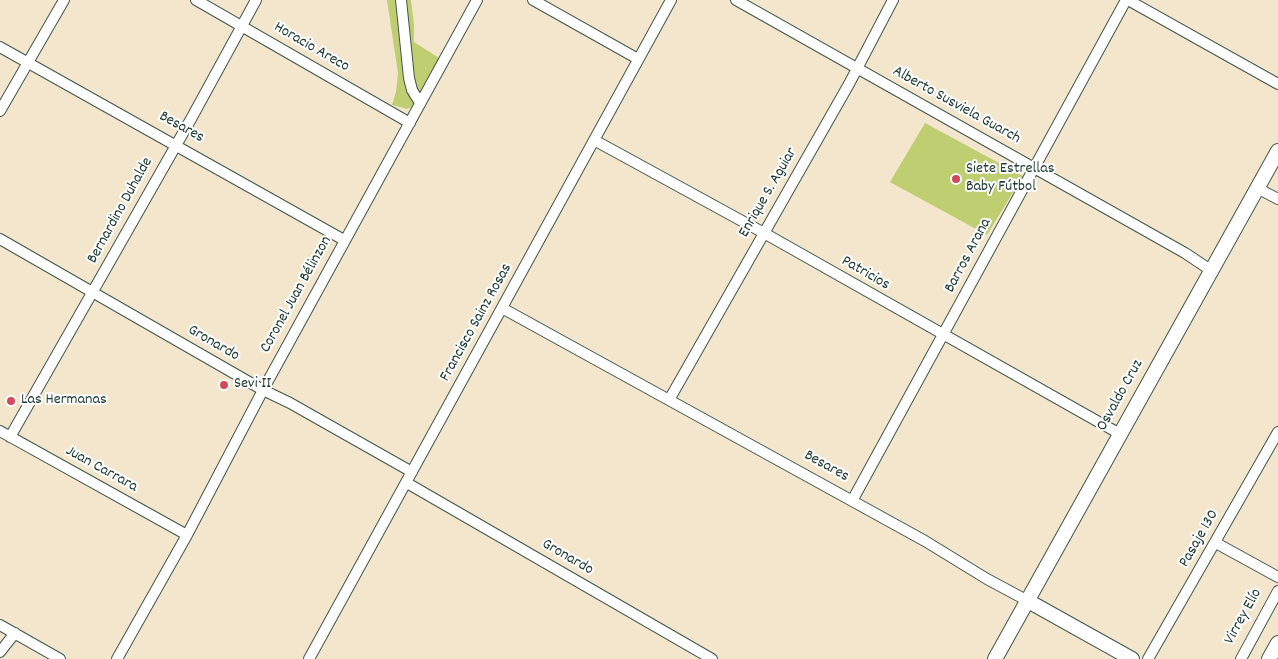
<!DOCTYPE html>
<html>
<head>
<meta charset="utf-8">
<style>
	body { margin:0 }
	canvas { display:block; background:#f3e6cd }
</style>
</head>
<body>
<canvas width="1278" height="659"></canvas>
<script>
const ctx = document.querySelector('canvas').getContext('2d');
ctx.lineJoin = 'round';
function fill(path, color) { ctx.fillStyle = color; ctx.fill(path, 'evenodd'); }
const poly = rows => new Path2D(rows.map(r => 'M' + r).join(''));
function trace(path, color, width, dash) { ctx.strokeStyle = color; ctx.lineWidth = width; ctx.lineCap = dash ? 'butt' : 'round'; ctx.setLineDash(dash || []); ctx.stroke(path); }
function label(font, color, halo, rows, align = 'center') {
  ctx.font = font + ' Dekko,sans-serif'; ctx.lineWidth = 4; ctx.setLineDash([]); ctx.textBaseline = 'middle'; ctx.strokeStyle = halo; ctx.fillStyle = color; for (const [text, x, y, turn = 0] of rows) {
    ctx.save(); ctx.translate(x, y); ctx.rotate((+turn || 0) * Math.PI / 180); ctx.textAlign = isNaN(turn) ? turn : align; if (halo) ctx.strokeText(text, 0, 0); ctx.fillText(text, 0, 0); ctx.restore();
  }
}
fill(poly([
	[387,0,411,0,414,25,414,42,439,58,412,107,407,109,392,105,396,92,398,73],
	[925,123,1023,176,987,235,890,182]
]), '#bece71');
const minor = poly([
	[196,0,410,123],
	[401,0,409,78,412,90,420,103],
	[533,0,638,59],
	[736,0,1185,253,1212,271],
	[1128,0,1278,84],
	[0,47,344,240],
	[0,111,64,0],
	[594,140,764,233,1120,434],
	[1257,188,1278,199],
	[0,239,263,390,290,403,412,472],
	[502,308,925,541,987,579,1028,601],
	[669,400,849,84,893,0],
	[0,431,187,535],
	[10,437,191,119,256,0],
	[407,483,712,659],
	[852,501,1126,0],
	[1216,543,1278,577],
	[0,625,60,659],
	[0,652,15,633],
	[117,659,187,535,263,390,477,0],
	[309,659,671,0],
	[1148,659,1278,432],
	[1241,659,1278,591]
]);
const tertiary = poly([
	[1028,601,1132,659],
	[995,659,1278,151],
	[1269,659,1278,643]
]);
trace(minor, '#3f564b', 12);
trace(tertiary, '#3f564b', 16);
trace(minor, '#fff', 10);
trace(tertiary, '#fff', 14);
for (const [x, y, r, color] of [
	[956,179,5,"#d1495b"],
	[224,385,5,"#d1495b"],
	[11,401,5,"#d1495b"]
]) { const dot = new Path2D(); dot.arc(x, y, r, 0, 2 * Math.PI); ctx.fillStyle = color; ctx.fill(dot); trace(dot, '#fff', 2); }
label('16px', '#1f3d34', '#fff', [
	["Horacio Areco",311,48,30],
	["Alberto Susviela Guarch",956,106,29],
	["Besares",181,128,29],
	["Enrique S. Aguiar",769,193,-60],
	["Bernardino Duhalde",121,211,-61],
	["Barros Arana",969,256,-62],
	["Patricios",865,274,30],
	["Coronel Juan Bélinzon",297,295,-61],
	["Francisco Sainz Rosas",477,323,-61],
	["Gronardo",213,344,30],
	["Osvaldo Cruz",1121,396,-61],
	["Besares",826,467,29],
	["Juan Carrara",101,470,29],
	["Pasaje 130",1200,539,-60],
	["Gronardo",567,558,30],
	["Virrey Elío",1244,617,-61]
]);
label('16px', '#1f3d34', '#fff', [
	["Siete Estrellas",966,170],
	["Baby Fútbol",966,188],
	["Sevi II",234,385],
	["Las Hermanas",21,401]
], 'left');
</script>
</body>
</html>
